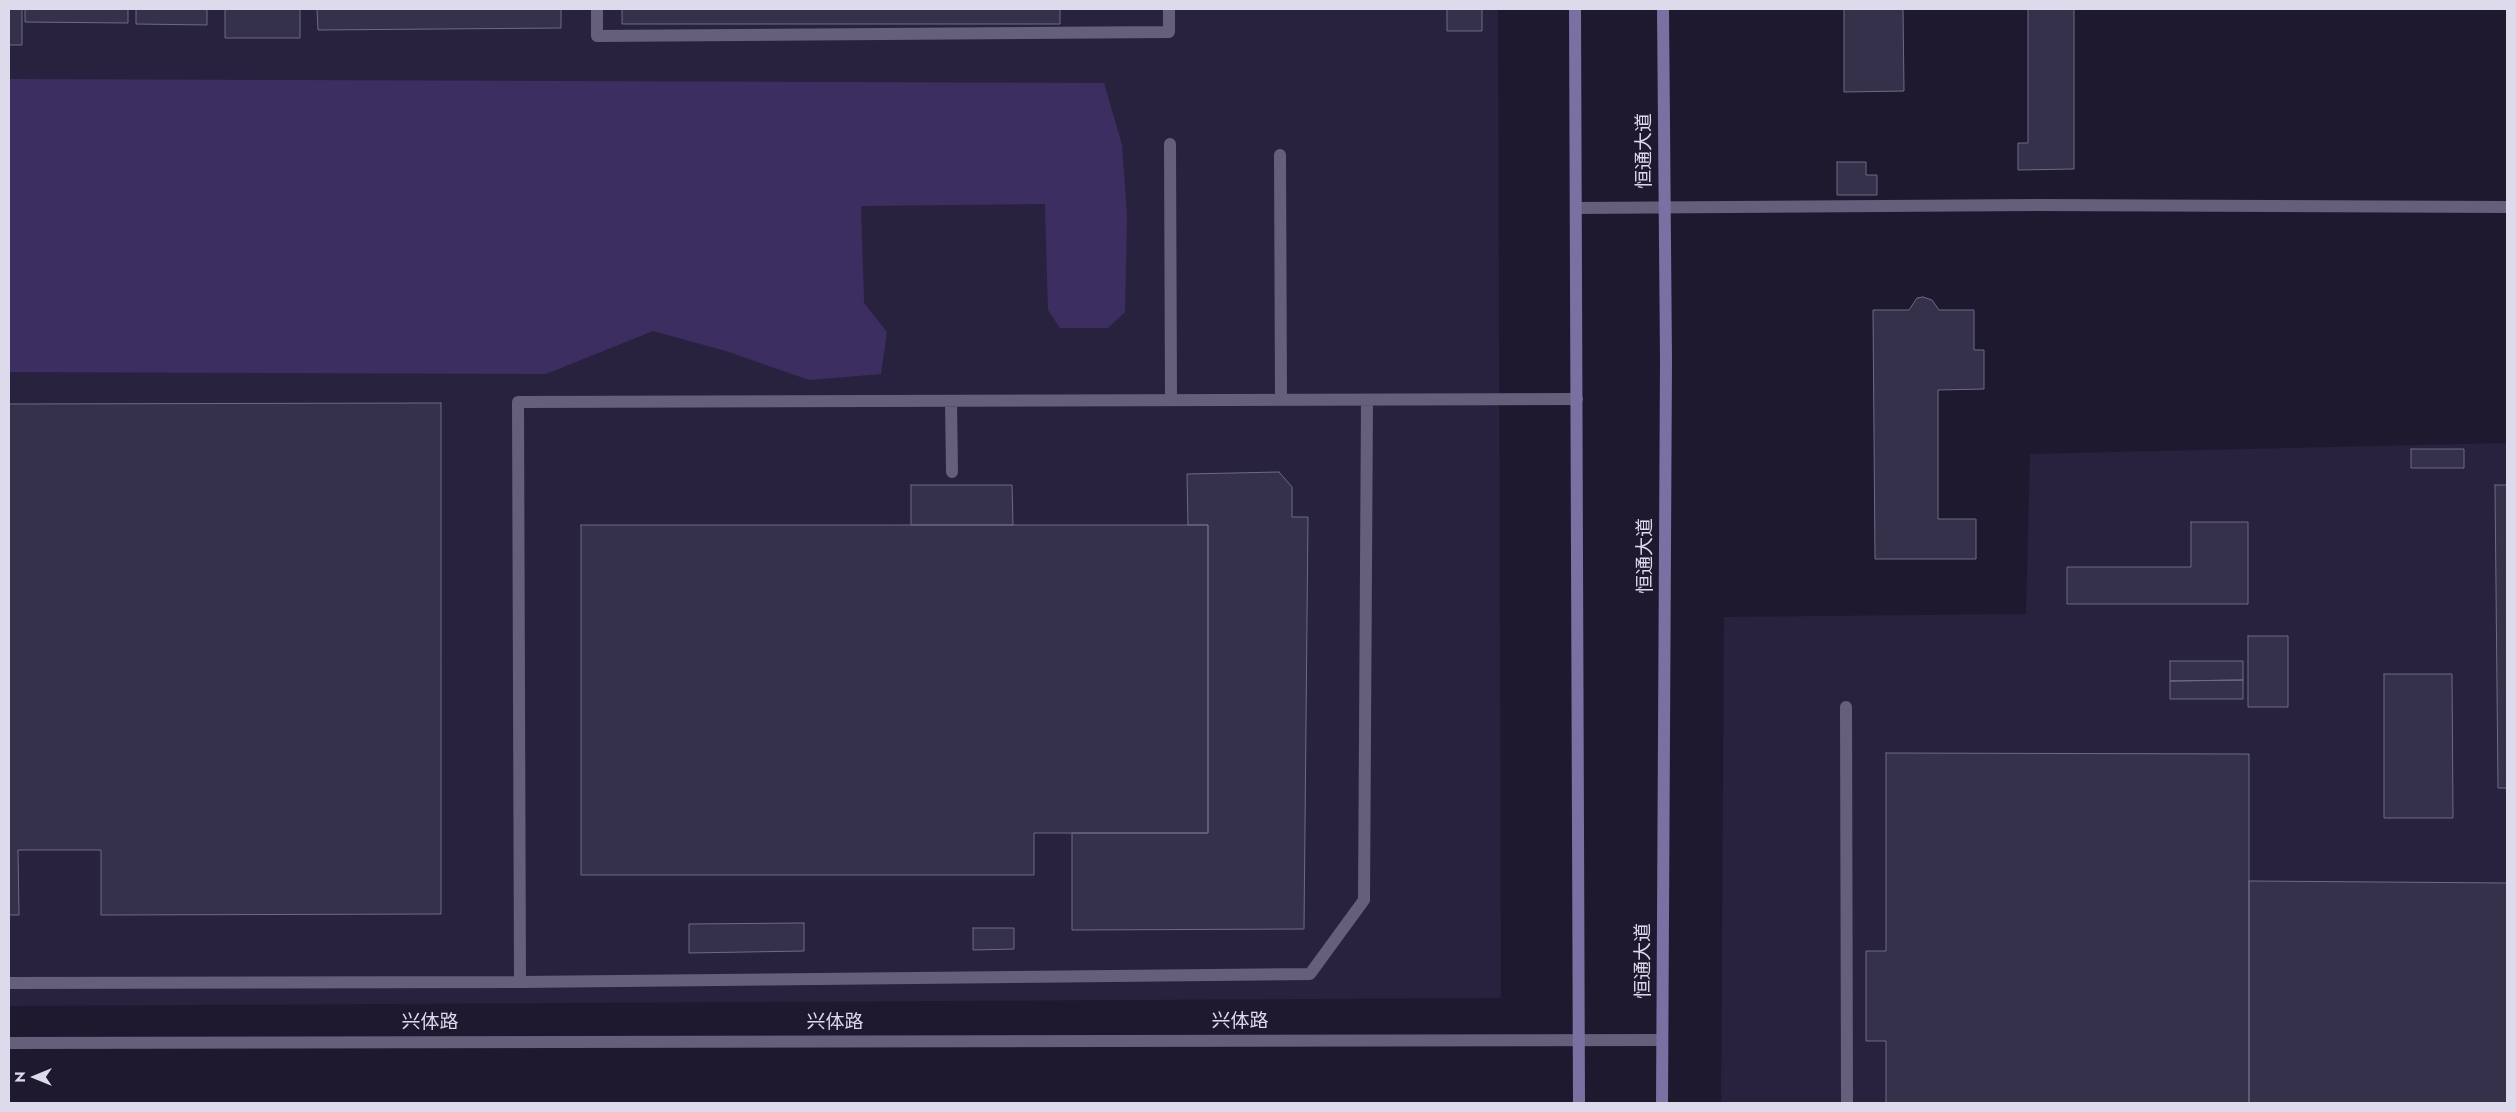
<!DOCTYPE html>
<html>
<head>
<meta charset="utf-8">
<style>
	body { margin:0 }
	#map { position:relative; width:2516px; height:1112px; overflow:hidden; background:#1f1930; font-family:Jost,sans-serif }
	canvas { display:block }
	.frame { position:absolute; inset:0; border:10px solid #dddaeb; pointer-events:none }
	.north { position:absolute; left:10px; top:1052px; width:50px; height:50px; -webkit-text-stroke:4px #1f1930; paint-order:stroke; rotate:270deg; font-size:14px; font-weight:700; line-height:20px; text-align:center; color:#dddaeb }
	.north::after { content:''; display:block; margin:auto; width:18px; height:22px; background:#dddaeb; clip-path:polygon(50% 0,100% 100%,50% 72%,0 100%) }
</style>
</head>
<body>
<div id="map">
<canvas width="2516" height="1112"></canvas>
<div class="frame"></div>
<div class="north">N</div>
</div>
<script>
const ctx = document.querySelector('canvas').getContext('2d');
ctx.lineJoin = 'round';
function fill(path, color) { ctx.fillStyle = color; ctx.fill(path, 'evenodd'); }
const poly = rows => new Path2D(rows.map(r => 'M' + r).join(''));
function trace(path, color, width, dash) { ctx.strokeStyle = color; ctx.lineWidth = width; ctx.lineCap = dash ? 'butt' : 'round'; ctx.setLineDash(dash || []); ctx.stroke(path); }
function label(font, color, halo, rows, align = 'center') {
  ctx.font = font + ' Jost,"Noto Sans SC",sans-serif'; ctx.lineWidth = 4; ctx.setLineDash([]); ctx.textBaseline = 'middle'; ctx.strokeStyle = halo; ctx.fillStyle = color; for (const [text, x, y, turn = 0] of rows) {
    ctx.save(); ctx.translate(x, y); ctx.rotate((+turn || 0) * Math.PI / 180); ctx.textAlign = isNaN(turn) ? turn : align; if (halo) ctx.strokeText(text, 0, 0); ctx.fillText(text, 0, 0); ctx.restore();
  }
}
fill(poly([
	[9,9,1498,9,1501,998,9,1006],
	[2507,443,2507,1103,1721,1103,1724,617,2026,614,2030,454]
]), '#29223f');
fill(poly([
	[9,79,1104,83,1122,145,1127,216,1125,312,1108,328,1060,328,1048,310,1045,204,861,206,864,303,887,332,881,374,809,380,726,351,653,331,546,374,9,372]
]), '#3d2e62');
const building = poly([
	[9,9,22,9,22,45,9,45,9,9],
	[25,9,128,9,128,23,25,22,25,9],
	[136,9,207,9,207,25,136,24,136,9],
	[225,9,300,9,300,38,225,38,225,9],
	[317,9,561,9,561,28,318,30,317,9],
	[622,9,1060,9,1060,24,622,24,622,9],
	[1447,9,1482,9,1482,31,1447,31,1447,9],
	[1844,9,1903,9,1904,91,1844,92,1844,9],
	[2028,9,2074,9,2074,169,2018,170,2018,143,2028,143,2028,9],
	[1837,162,1866,162,1866,175,1877,175,1877,195,1837,195,1837,162],
	[1923,297,1932,300,1939,310,1974,310,1974,350,1984,350,1984,389,1938,390,1938,519,1976,519,1976,559,1875,559,1873,310,1909,310,1917,298,1923,297],
	[441,403,441,914,101,915,101,850,18,850,19,915,9,915,9,404,441,403],
	[2411,449,2464,449,2464,468,2411,468,2411,449],
	[1279,472,1292,487,1292,517,1308,517,1304,929,1072,930,1072,833,1208,833,1208,525,1188,525,1187,474,1279,472],
	[911,485,1012,485,1013,525,911,525,911,485],
	[2495,485,2507,485,2507,788,2498,788,2495,485],
	[2191,522,2248,522,2248,604,2067,604,2067,567,2191,567,2191,522],
	[581,525,1208,525,1208,833,1034,833,1034,875,581,875,581,525],
	[2248,636,2288,636,2288,707,2248,707,2248,636],
	[2170,661,2243,661,2243,680,2170,681,2170,661],
	[2384,674,2452,674,2453,818,2384,818,2384,674],
	[2243,680,2243,699,2170,699,2170,681,2243,680],
	[1886,753,2249,754,2249,1103,1886,1103,1886,1041,1866,1041,1866,951,1886,951,1886,753],
	[2249,881,2507,883,2507,1103,2249,1103,2249,881],
	[804,923,804,951,689,953,689,924,804,923],
	[973,928,1014,928,1014,949,973,950,973,928]
]);
fill(building, '#36314a');
trace(building, '#6f6986', 1);
trace(poly([
	[597,9,597,36,1169,32,1169,9],
	[1170,144,1171,400],
	[1280,155,1281,400],
	[1576,208,2037,205,2507,207],
	[951,401,952,472],
	[1846,707,1847,1103],
	[520,982,1310,974,1364,900,1367,400],
	[9,983,520,982,518,402,1577,399],
	[9,1043,1662,1040]
]), '#655f7c', 12);
trace(poly([
	[1575,9,1579,1103],
	[1662,1103,1666,360,1663,9]
]), '#7b70a2', 12);
label('19px', '#dddaeb', '#1f1930', [
	["恒通大道",1645,151,-90],
	["恒通大道",1646,556,-90],
	["恒通大道",1644,961,-90],
	["兴体路",1240,1022],
	["兴体路",430,1023],
	["兴体路",835,1023]
]);
</script>
</body>
</html>
